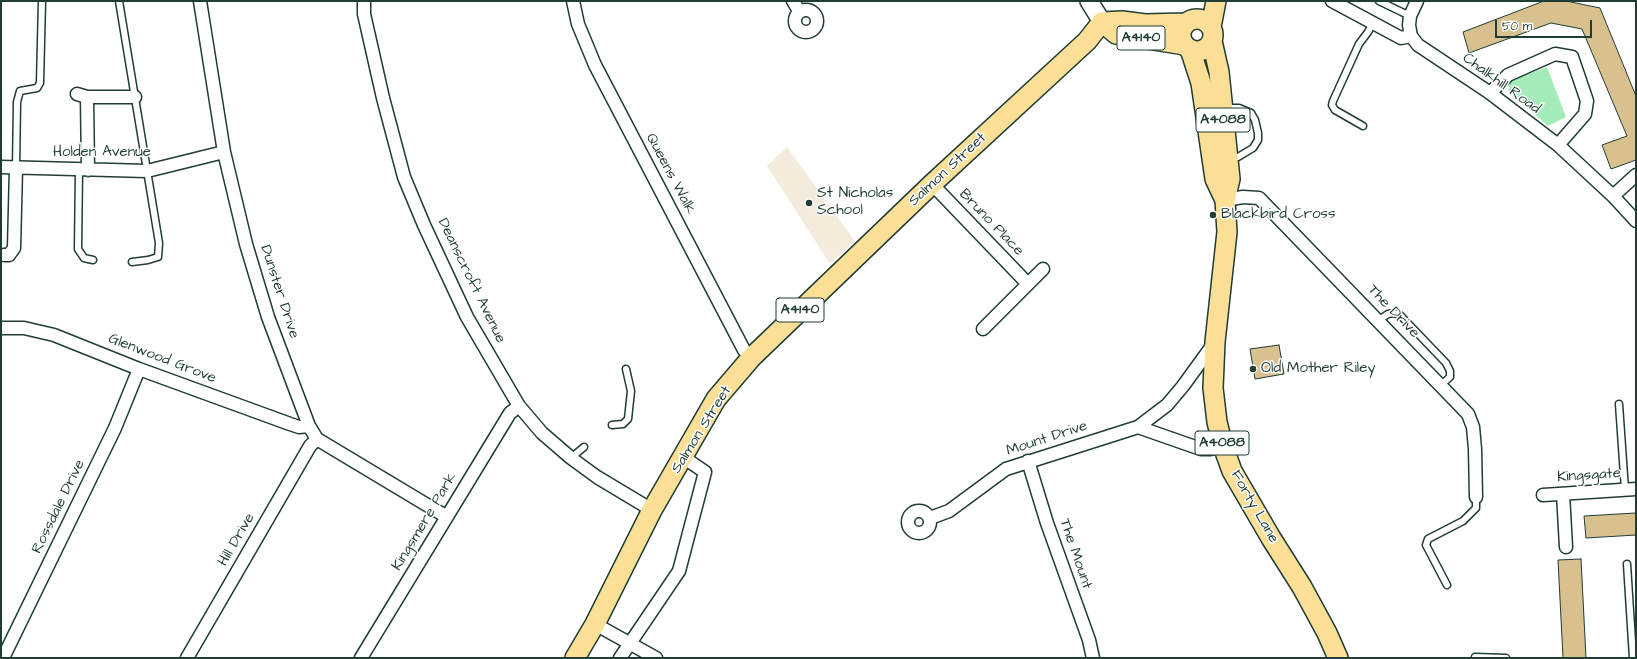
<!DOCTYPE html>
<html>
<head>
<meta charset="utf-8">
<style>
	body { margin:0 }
	#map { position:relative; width:1637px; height:659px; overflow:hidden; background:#fff; font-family:"Architects Daughter",sans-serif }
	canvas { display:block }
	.frame { position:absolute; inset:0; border:2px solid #1f3d34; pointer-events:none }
	.scale { position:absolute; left:1495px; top:20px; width:97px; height:18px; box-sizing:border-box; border:2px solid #1f3d34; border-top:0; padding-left:5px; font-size:12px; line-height:14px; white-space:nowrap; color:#1f3d34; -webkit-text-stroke:3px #fff; paint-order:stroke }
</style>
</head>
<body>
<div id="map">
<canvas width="1637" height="659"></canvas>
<div class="frame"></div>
<div class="scale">50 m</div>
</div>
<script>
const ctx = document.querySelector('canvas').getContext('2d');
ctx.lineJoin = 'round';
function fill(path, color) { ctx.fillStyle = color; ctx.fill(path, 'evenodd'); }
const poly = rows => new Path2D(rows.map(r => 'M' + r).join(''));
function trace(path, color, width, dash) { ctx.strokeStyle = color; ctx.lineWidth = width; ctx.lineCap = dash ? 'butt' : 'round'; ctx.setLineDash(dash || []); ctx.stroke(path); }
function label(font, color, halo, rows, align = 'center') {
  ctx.font = font + ' "Architects Daughter",sans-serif'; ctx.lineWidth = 3; ctx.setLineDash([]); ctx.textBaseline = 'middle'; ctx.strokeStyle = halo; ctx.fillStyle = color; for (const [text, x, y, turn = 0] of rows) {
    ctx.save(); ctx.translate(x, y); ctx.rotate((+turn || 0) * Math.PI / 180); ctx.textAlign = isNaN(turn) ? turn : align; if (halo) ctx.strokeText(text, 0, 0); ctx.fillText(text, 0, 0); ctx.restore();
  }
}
fill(poly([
	[787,147,855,241,830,264,767,166]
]), '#f3ecdd');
fill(poly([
	[1547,67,1566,117,1548,126,1508,91,1510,81]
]), '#a3ebb9');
const building = poly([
	[1544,1,1566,1,1600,8,1636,96,1636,160,1611,169,1602,145,1627,136,1582,29,1551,23,1469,53,1463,32,1544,1],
	[1279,345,1284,374,1255,379,1250,349,1279,345],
	[1636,513,1636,535,1586,538,1584,516,1636,513],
	[1581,559,1586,658,1563,658,1558,560,1581,559]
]);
fill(building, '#d8c08f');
trace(building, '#1f3d34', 1);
const lane = poly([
	[119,1,159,243,158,257,148,260,132,262],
	[1379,1,1410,16],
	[1225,108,1239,108,1251,113,1255,120,1258,133,1258,140,1253,148,1238,157,1229,158],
	[1363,126,1335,110,1332,105,1333,101,1359,44,1368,32,1373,23],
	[16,168,17,102,20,91,37,88,40,83,42,1],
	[79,170,78,249,84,258,93,260],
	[1379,320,1388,314,1394,313,1400,315,1446,363,1450,371,1450,377,1441,385],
	[1619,404,1625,490],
	[612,425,623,424,628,419,631,391,626,369],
	[571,458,584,447],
	[1627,564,1633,658],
	[1447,585,1426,545,1428,539,1463,521,1476,508,1476,497],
	[1475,657,1506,658]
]);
const street = poly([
	[200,1,224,152,246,244,268,317,309,426,317,439,447,517],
	[364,1,364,14,383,98,404,177,424,225,467,317,519,406,542,433,571,458,597,477,652,510],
	[573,1,578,24,595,65,744,350,751,358],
	[793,1,799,11],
	[1332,1,1401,38,1411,36,1418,45,1490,93,1558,145,1613,196,1636,221],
	'795 21a11 11 0 1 1 22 0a11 11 0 1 1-22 0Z',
	[1411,36,1409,25,1410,16,1417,1],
	[1490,93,1508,75,1555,54,1572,57,1587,101,1585,114,1558,145],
	[77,94,87,97,135,97],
	[87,97,88,170],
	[1,167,147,171,224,152],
	[932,184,1028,284],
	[1613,196,1636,175],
	[1225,200,1243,197,1259,198,1468,414,1473,427,1475,449,1476,497],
	[4,255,9,255,14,248,16,168],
	[1,328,24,328,54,335,139,369,290,424,299,427,309,426],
	[983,329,1043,269],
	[1138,427,1201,449,1210,449,1223,446],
	[1028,461,1047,523,1089,640,1093,658],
	[1563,494,1566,547],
	[1543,495,1636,489],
	'908 522a11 11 0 1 1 22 0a11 11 0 1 1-22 0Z',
	[930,518,949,511,1006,469,1138,427,1167,405,1183,386,1215,342],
	[595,624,656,658],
	[3,658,115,428,139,369],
	[187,658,310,446,317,439],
	[361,658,510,413,519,406],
	[620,658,679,571,705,472,683,457]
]);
const secondary = poly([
	[1089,1,1102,22]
]);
const primary = poly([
	'1181 35a16 16 0 1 1 32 0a16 16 0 1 1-32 0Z',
	[1102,22,1116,34,1185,45],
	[1103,22,1122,21,1145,24,1186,23],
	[1211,27,1216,1],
	[1212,41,1219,72,1230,179,1225,200,1227,232,1215,342,1213,388,1217,422,1223,446,1232,471,1271,538,1302,587,1327,633,1338,658],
	[1190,49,1201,83,1215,179,1225,200],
	[575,658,595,624,652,510,716,399,751,358,932,184,1087,41,1102,22]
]);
trace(lane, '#1f3d34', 9);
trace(street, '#1f3d34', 15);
trace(secondary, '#1f3d34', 20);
trace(primary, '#1f3d34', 22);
trace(lane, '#fff', 6);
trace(street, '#fff', 12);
trace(secondary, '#fff', 17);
trace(primary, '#fbdf96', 19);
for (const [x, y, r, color] of [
	[809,203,4,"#1f3d34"],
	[1213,215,4,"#1f3d34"],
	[1253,369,4,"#1f3d34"]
]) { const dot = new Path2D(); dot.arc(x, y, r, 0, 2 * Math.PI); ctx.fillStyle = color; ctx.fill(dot); trace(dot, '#fff', 1.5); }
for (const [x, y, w] of [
	[1141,38,48],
	[1223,120,54],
	[800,310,48],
	[1222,443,54]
]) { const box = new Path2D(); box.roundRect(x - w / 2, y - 12, w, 24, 3); ctx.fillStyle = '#fff'; ctx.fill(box); trace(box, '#1f3d34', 1); }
label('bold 14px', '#1f3d34', null, [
	["A4140",1141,38],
	["A4088",1223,120],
	["A4140",800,310],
	["A4088",1222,443]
]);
label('15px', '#1f3d34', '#fff', [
	["Chalkhill Road",1501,84,36],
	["Holden Avenue",102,153],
	["Salmon Street",948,170,-43],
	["Queens Walk",670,174,62],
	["Bruno Place",991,223,46],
	["Deanscroft Avenue",471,281,64],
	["Dunster Drive",279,292,72],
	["The Drive",1393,312,46],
	["Glenwood Grove",162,359,21],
	["Salmon Street",702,430,-58],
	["Mount Drive",1047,439,-18],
	["Kingsgate",1589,476,-4],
	["Rossdale Drive",59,507,-64],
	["Forty Lane",1254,507,60],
	["Kingsmere Park",425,522,-59],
	["Hill Drive",237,540,-60],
	["The Mount",1075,554,71]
]);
label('15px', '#1f3d34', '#fff', [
	["St Nicholas",817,194],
	["School",817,211],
	["Blackbird Cross",1221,215],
	["Old Mother Riley",1261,369]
], 'left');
</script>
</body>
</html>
